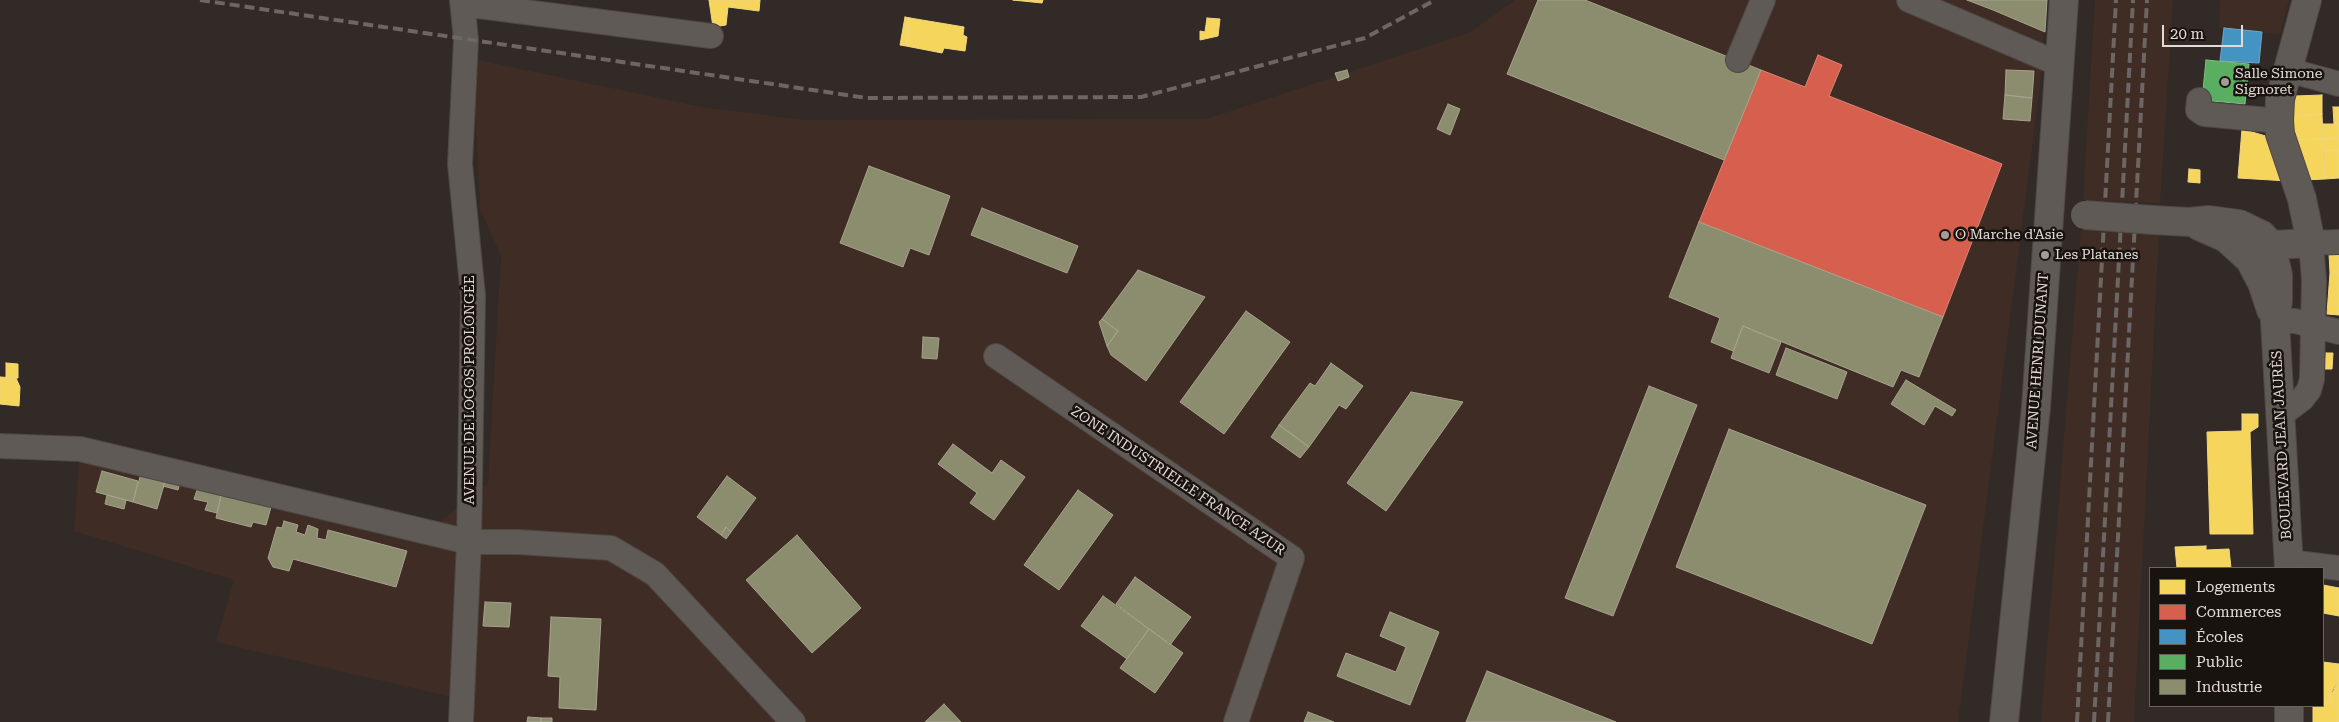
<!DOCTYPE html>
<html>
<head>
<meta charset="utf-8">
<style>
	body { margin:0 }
	#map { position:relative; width:2339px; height:722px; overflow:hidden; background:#322a26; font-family:"Roboto Serif",serif }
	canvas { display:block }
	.legend { position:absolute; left:2149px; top:567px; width:175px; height:140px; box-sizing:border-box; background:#191310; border:1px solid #6a635f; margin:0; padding:6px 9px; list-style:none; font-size:15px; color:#e3dad6 }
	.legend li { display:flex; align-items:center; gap:10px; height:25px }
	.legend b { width:25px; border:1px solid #6a635f }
	.scale { position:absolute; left:2162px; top:25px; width:81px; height:22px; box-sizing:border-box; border:2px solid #e3dad6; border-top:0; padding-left:6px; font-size:15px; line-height:18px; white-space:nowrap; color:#e3dad6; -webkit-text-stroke:4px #191310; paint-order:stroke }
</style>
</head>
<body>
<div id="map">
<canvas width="2339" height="722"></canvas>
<ul class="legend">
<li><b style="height:14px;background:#f6d55c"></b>Logements</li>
<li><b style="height:14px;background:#d6604d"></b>Commerces</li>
<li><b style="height:14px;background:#4393c3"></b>Écoles</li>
<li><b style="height:14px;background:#5aae61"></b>Public</li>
<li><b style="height:14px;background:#8c8c6e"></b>Industrie</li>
</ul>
<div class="scale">20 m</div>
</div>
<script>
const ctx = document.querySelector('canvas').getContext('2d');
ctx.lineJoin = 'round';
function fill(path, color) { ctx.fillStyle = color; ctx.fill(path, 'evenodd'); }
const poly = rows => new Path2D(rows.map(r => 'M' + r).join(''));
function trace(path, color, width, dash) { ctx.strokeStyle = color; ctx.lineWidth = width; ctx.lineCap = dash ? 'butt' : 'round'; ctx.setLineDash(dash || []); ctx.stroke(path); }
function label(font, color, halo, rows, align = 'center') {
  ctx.font = font + ' "Roboto Serif",serif'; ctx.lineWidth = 5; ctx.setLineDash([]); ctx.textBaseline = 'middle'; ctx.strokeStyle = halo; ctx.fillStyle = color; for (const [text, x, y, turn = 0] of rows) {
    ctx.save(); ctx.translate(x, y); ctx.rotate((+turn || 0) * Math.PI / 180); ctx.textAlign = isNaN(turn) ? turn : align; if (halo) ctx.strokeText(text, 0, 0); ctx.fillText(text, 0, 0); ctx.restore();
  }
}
fill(poly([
	[1515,0,2046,0,2041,77,1958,722,473,722,473,702,216,642,234,580,74,531,80,449,430,530,488,483,501,256,480,209,473,59,702,107,804,120,1206,119,1471,32],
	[2095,0,2173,0,2160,203,2083,200],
	[2220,0,2289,0,2280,34,2219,28],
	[2081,228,2159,234,2134,722,2041,722]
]), '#3f2d25');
const homes = poly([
	[709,0,760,0,759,11,728,7,726,25,713,27,709,0],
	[1013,0,1043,0,1042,3,1013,0],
	[905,17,910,18,906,46,900,45,905,17],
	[910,18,964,27,963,35,967,37,965,51,944,48,942,53,906,46,910,18],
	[1207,18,1220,19,1218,36,1200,40,1200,31,1205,32,1207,18],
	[2322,95,2322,114,2292,116,2295,96,2322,95],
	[2333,107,2339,107,2339,124,2334,124,2333,107],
	[2322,114,2323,139,2291,140,2292,116,2322,114],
	[2323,124,2339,124,2339,138,2323,139,2323,124],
	[2242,129,2269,137,2288,181,2238,178,2242,129],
	[2339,138,2339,150,2324,151,2323,139,2339,138],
	[2323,139,2325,179,2304,180,2291,140,2323,139],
	[2339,150,2339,178,2325,179,2324,151,2339,150],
	[2189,169,2200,170,2200,183,2188,182,2189,169],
	[2339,253,2339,272,2330,273,2329,254,2339,253],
	[2339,272,2339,315,2327,314,2330,273,2339,272],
	[2326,353,2333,353,2332,369,2325,369,2326,353],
	[6,363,18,364,18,378,6,378,6,363],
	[0,377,16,378,20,387,19,406,0,404,0,377],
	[2242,414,2258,414,2258,427,2250,432,2253,534,2210,534,2207,432,2242,431,2242,414],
	[2206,546,2206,550,2229,549,2231,568,2177,568,2175,547,2206,546],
	[2323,585,2339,588,2339,616,2323,613,2323,585],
	[2323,662,2339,664,2339,678,2331,693,2331,702,2323,702,2323,662],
	[2339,678,2339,693,2333,692,2339,678],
	[2333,692,2339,693,2339,722,2313,722,2313,706,2323,706,2323,702,2331,702,2331,693,2333,692]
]);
fill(homes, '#f6d55c');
trace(homes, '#f0d681', 1);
const shops = poly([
	[1818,55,1842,65,1829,96,2002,164,1943,317,1699,222,1761,70,1805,87,1818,55]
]);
fill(shops, '#d6604d');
trace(shops, '#da8576', 1);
const schools = poly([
	[2224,28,2262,32,2259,63,2220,61,2224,28]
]);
fill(schools, '#4393c3');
trace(schools, '#73a8c9', 1);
const public = poly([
	[2206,60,2249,64,2245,104,2202,100,2206,60]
]);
fill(public, '#5aae61');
trace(public, '#83bb84', 1);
const industry = poly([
	[1538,0,1585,0,1761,70,1724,160,1507,74,1538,0],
	[1967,0,2047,0,2045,32,1993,10,1967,0],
	[1347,70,1349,77,1338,81,1335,73,1347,70],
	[2006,70,2034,71,2032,98,2005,95,2006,70],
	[2005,95,2032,98,2030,121,2003,119,2005,95],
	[1448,104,1460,109,1450,135,1437,129,1448,104],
	[869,166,950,196,929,255,910,248,903,267,840,243,869,166],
	[982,208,1078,246,1067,273,971,235,982,208],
	[1699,222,1943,317,1919,377,1901,370,1893,387,1743,326,1733,351,1711,342,1720,318,1669,297,1699,222],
	[1138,270,1205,297,1146,381,1111,355,1107,346,1118,331,1102,319,1138,270],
	[1246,311,1290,342,1224,434,1180,402,1246,311],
	[1102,319,1118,331,1107,346,1099,322,1102,319],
	[1743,326,1781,342,1769,373,1731,358,1743,326],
	[923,337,939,338,937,359,922,358,923,337],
	[1786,348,1847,372,1837,399,1776,375,1786,348],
	[1331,363,1363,386,1346,409,1339,405,1309,447,1279,425,1310,383,1315,386,1331,363],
	[1906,380,1956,410,1952,416,1935,406,1924,425,1891,404,1906,380],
	[1649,386,1697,405,1613,616,1565,598,1649,386],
	[1411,392,1463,402,1386,511,1347,483,1411,392],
	[1279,425,1309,447,1300,458,1271,437,1279,425],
	[1729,429,1926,505,1872,644,1676,567,1729,429],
	[953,444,992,473,1001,460,1025,477,994,520,970,503,977,493,938,464,953,444],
	[142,470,166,478,157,509,133,502,142,470],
	[102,471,138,481,133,502,96,492,102,471],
	[727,476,756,498,731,532,726,527,721,535,697,517,727,476],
	[166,478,180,482,178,490,163,486,166,478],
	[198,487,221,494,217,513,205,510,208,502,194,499,198,487],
	[223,487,271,507,266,525,253,522,251,527,216,518,223,487],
	[1078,490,1113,515,1059,590,1024,565,1078,490],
	[107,495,126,500,124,509,105,504,107,495],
	[284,521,298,525,296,532,305,535,308,525,318,529,317,538,326,540,328,530,407,551,396,587,293,559,289,571,273,567,268,558,277,527,282,528,284,521],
	[726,527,731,532,726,539,721,535,726,527],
	[797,535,861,608,812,653,746,580,797,535],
	[1135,577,1191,617,1170,645,1116,604,1135,577],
	[1103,596,1149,629,1127,659,1081,626,1103,596],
	[485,602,511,603,509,627,483,626,485,602],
	[1390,612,1439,632,1410,705,1337,676,1346,653,1396,672,1406,647,1380,636,1390,612],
	[551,617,601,619,596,710,559,708,560,677,548,676,551,617],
	[1149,629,1183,653,1155,693,1120,668,1149,629],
	[1487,671,1616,722,1466,722,1487,671],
	[944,704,961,722,925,722,944,704],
	[1308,712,1334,722,1304,722,1308,712],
	[528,717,541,718,541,722,527,722,528,717],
	[541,718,552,718,552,722,541,722,541,718]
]);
fill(industry, '#8c8c6e');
trace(industry, '#a6a38d', 1);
const street = poly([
	[1909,0,2059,64],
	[463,4,711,36],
	[1738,60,1763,0],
	[2288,70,2339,84],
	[2199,100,2198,110,2204,114,2279,121],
	[2275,321,2295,321,2339,332],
	[996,356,1292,558,1236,722],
	[2281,415,2302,399,2309,390,2312,379,2314,280,2311,243,2339,242],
	[0,446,80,449,469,542,473,296,460,164,466,40,462,0],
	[2289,562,2339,568],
	[461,722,469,542,518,542,611,548,655,574,793,722]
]);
const secondary = poly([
	[2153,220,2189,222,2209,220,2239,224,2262,235,2271,245,2278,275,2278,301,2275,321,2289,568],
	[2199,226,2226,238,2250,260,2262,283,2271,310],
	[2271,245,2311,243,2302,199,2280,134,2279,121,2280,99,2307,0],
	[2289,706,2289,722],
	[2004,722,2036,407,2064,0]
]);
trace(street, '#4d4744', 26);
trace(secondary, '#4d4744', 30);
trace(street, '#5f5a56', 24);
trace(secondary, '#5f5a56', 28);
trace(poly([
	[200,0,867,98,1141,97,1365,38,1435,0],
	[2077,722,2116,0],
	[2094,722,2133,0],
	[2108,722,2147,0]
]), '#6c6664', 4, [10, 5]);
const secondaryBridge = poly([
	[2085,215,2153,220]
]);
trace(secondaryBridge, '#4d4744', 30, []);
trace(secondaryBridge, '#5f5a56', 28);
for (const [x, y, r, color] of [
	[2225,82,5,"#a59c98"],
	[1945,235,5,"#a59c98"],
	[2045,255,5,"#a59c98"]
]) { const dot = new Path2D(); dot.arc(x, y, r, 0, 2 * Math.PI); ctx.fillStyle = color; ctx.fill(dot); trace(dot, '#191310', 2); }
label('14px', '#e3dad6', '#191310', [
	["Salle Simone",2235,74],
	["Signoret",2235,90],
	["O Marche d'Asie",1955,235],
	["Les Platanes",2055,255]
], 'left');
label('14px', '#e3dad6', '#191310', [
	["AVENUE HENRI DUNANT",2038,361,-86],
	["AVENUE DE LOGOS PROLONGÉE",470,390,-90],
	["BOULEVARD JEAN JAURÈS",2282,445,-93],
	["ZONE INDUSTRIELLE FRANCE AZUR",1178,481,34]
]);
</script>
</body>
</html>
